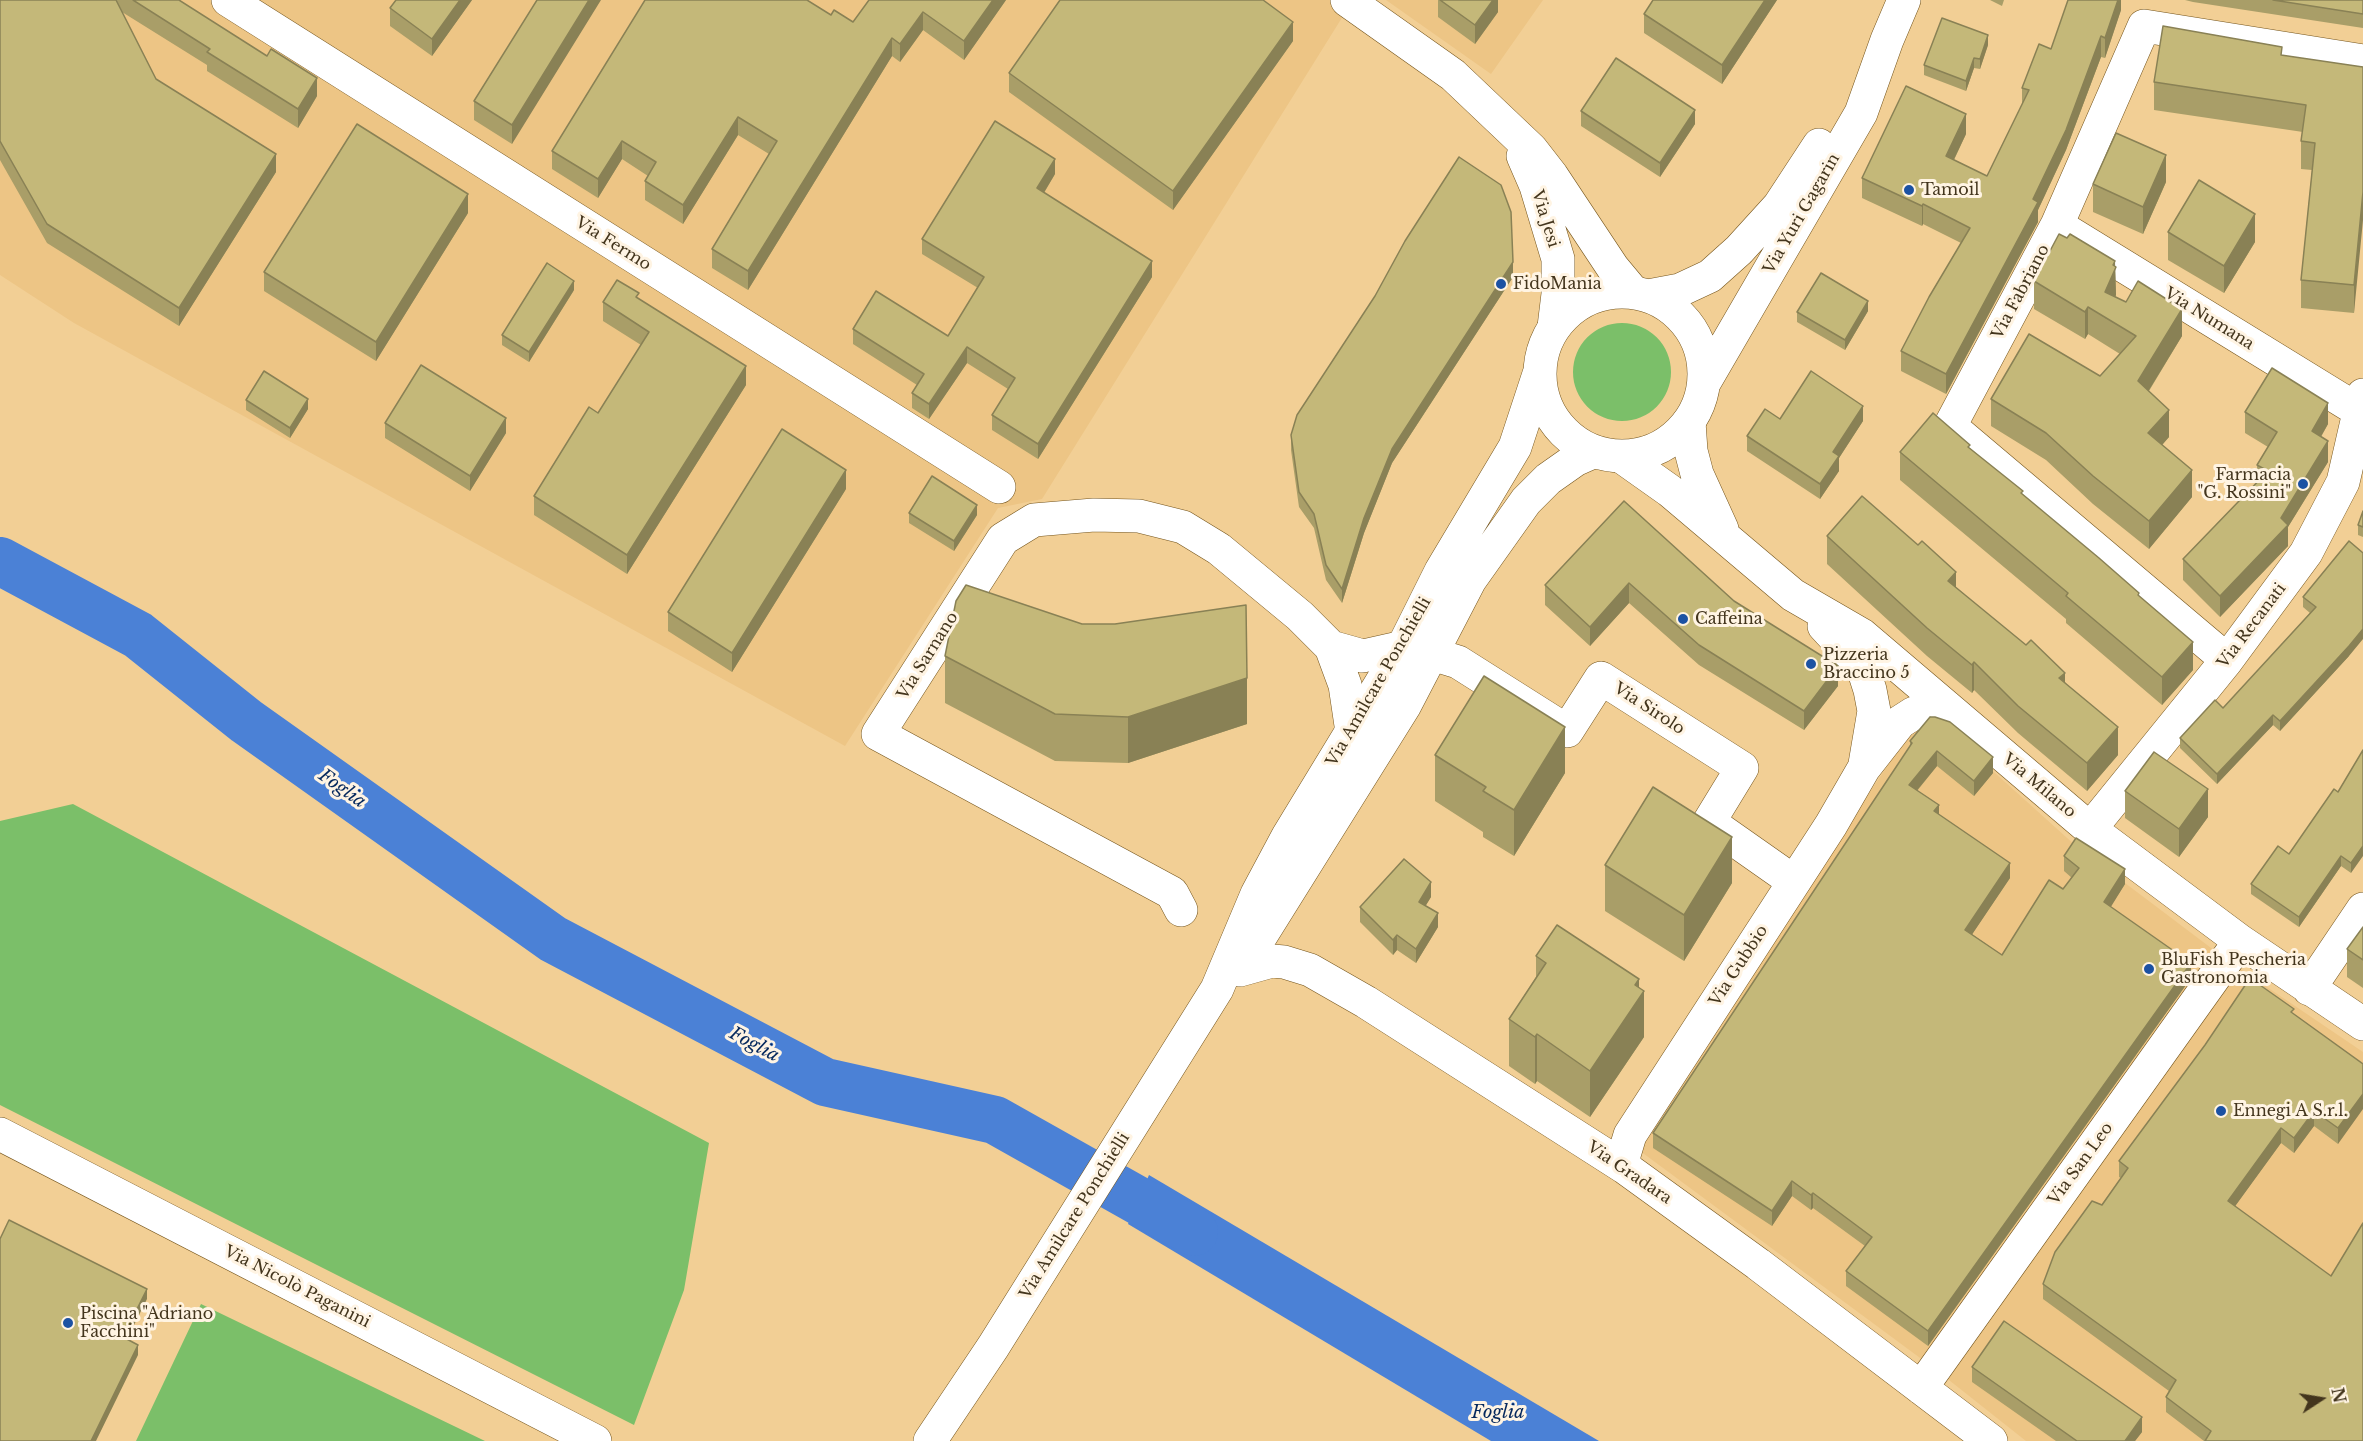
<!DOCTYPE html>
<html>
<head>
<meta charset="utf-8">
<style>
	body { margin:0 }
	#map { position:relative; width:2363px; height:1441px; overflow:hidden; background:#f2cf95; font-family:"Libre Baskerville",serif }
	canvas { display:block }
	.north { position:absolute; left:2291px; top:1369px; width:60px; height:60px; -webkit-text-stroke:4px #fff4e3; paint-order:stroke; rotate:78deg; font-size:16px; font-weight:700; line-height:24px; text-align:center; color:#43351d }
	.north::after { content:''; display:block; margin:auto; width:21px; height:27px; background:#43351d; clip-path:polygon(50% 0,100% 100%,50% 72%,0 100%) }
</style>
</head>
<body>
<div id="map">
<canvas width="2363" height="1441"></canvas>
<div class="north">N</div>
</div>
<script>
const ctx = document.querySelector('canvas').getContext('2d');
ctx.lineJoin = 'round';
function fill(path, color) { ctx.fillStyle = color; ctx.fill(path, 'evenodd'); }
const poly = rows => new Path2D(rows.map(r => 'M' + r).join(''));
function trace(path, color, width, dash) { ctx.strokeStyle = color; ctx.lineWidth = width; ctx.lineCap = dash ? 'butt' : 'round'; ctx.setLineDash(dash || []); ctx.stroke(path); }
function label(font, color, halo, rows, align = 'center') {
  ctx.font = font + ' "Libre Baskerville",serif'; ctx.lineWidth = 6; ctx.setLineDash([]); ctx.textBaseline = 'middle'; ctx.strokeStyle = halo; ctx.fillStyle = color; for (const [text, x, y, turn = 0] of rows) {
    ctx.save(); ctx.translate(x, y); ctx.rotate((+turn || 0) * Math.PI / 180); ctx.textAlign = isNaN(turn) ? turn : align; if (halo) ctx.strokeText(text, 0, 0); ctx.fillText(text, 0, 0); ctx.restore();
  }
}
fill(poly([
	[0,0,1353,0,1042,499,998,508,845,746,74,323,0,275],
	[1386,0,1543,0,1491,74],
	[1936,724,1995,773,2076,846,2227,960,2363,1052,2363,1441,2026,1441,1935,1369,1636,1148,1807,885,1905,740,1921,728]
]), '#edc585');
fill(poly([
	'1573 372a49 49 0 1 1 98 0a49 49 0 1 1-98 0Z',
	[73,804,709,1143,684,1290,634,1425,0,1105,0,821],
	[201,1304,485,1441,136,1441]
]), '#7bbf69');
fill(poly([
	[1149,1175,1599,1441,1491,1441,1128,1224]
]), '#4b81d6');
trace(poly([
	[0,561,138,635,246,721,553,939,825,1082,995,1120,1194,1232]
]), '#4b81d6', 48);
const minor = poly([
	[228,0,999,487],
	[1347,0,1453,75,1531,149,1552,176,1613,268,1633,292],
	[1523,156,1536,186,1558,259,1558,294,1554,327],
	[2057,225,2361,412],
	[1689,422,1691,451,1697,474,1722,529],
	[1622,457,1670,491,1793,595,1862,635,2090,829,2240,941,2363,1024],
	[1824,626,1863,668,1870,690,1874,711,1865,764],
	[1331,647,1363,656,1403,647],
	[1432,654,1458,662,1567,731,1601,678,1742,768,1709,822,1793,881],
	[2227,660,1950,426,2057,225,2144,26,2363,61],
	[2090,829,2227,660,2306,553,2343,482,2363,395],
	[1181,910,1172,893,878,734,1003,539,1034,520,1094,515,1139,516,1183,527,1219,549,1300,616,1331,647,1345,685,1352,732],
	[1240,970,1272,961,1284,962,1310,970,1366,1002,1624,1167,1758,1264,1991,1441],
	[2309,989,2363,909],
	[0,1134,595,1441],
	[1624,1167,1624,1155,1630,1135,1831,825,1864,768,1900,722,1914,713,1938,713,1961,721],
	[1921,1388,2240,941]
]);
const major = poly([
	'1540 374a82 82 0 1 1 164 0a82 82 0 1 1-164 0Z',
	[1648,296,1680,290,1710,276,1739,250,1779,206,1819,145],
	[1704,383,1861,113,1887,40,1904,0],
	[1247,958,1405,705,1470,580,1526,501,1548,479,1575,460,1593,452],
	[930,1441,993,1347,1217,989,1257,894,1288,836,1403,647,1441,571,1515,447,1539,374]
]);
trace(minor, '#74541b', 34);
trace(major, '#74541b', 34);
trace(minor, '#fff', 33);
trace(major, '#fff', 33);
fill(poly([
	[0,0,179,0,317,96,298,128,207,71,207,65,122,12,156,79,276,172,179,326,47,243,0,160],
	[472,0,432,56,390,26,390,8],
	[537,0,512,144,474,120,474,101],
	[1006,0,964,60,923,30,900,62,892,56,748,290,712,268,712,249,769,154,738,135,683,224,645,200,645,181,648,176,622,159,598,198,552,169,552,151,831,15,853,22],
	[1438,0,1498,0,1498,12,1475,44,1438,17],
	[1777,0,1722,84,1644,33,1644,14],
	[1990,0,2004,0,2002,6],
	[2121,0,2121,10,2105,58,2101,57,2066,150,2038,210,2038,222,1946,394,1901,371,1901,351,1961,243,1923,224,1922,226,1862,198,1862,178,1966,134,1954,160,1987,176,2022,105,2022,88,2051,49],
	[2185,0,2363,0,2363,28,2193,2],
	[1293,41,1173,210,1009,92,1009,73],
	[1988,45,1980,69,1974,68,1966,91,1924,75,1924,65],
	[2282,56,2363,67,2354,313,2301,308,2301,280,2312,170,2301,169,2301,141,2303,132,2154,110,2154,82],
	[1581,111,1695,124,1660,177,1581,126],
	[1055,174,1044,193,1152,277,1038,459,992,430,992,415,1008,389,967,363,929,419,912,408,912,393,917,385,853,344,853,329,948,336,978,288,922,254,922,239],
	[2166,182,2143,234,2093,212,2093,184],
	[468,213,376,361,264,291,264,272],
	[2168,232,2255,242,2224,293,2168,260],
	[2115,267,2116,295,2115,297,2182,336,2149,391,2169,437,2162,445,2192,497,2149,549,2093,504,2046,460,1991,426,1991,399,2100,376,2120,354,2088,334,2085,339,2034,309,2034,281],
	[1513,277,1392,463,1364,533,1342,603,1326,580,1314,528,1299,507,1291,450,1291,435],
	[574,290,529,362,502,345,502,335],
	[639,299,746,385,627,574,534,515,534,496,598,413,641,345,603,321,603,302],
	[1868,311,1845,350,1797,322,1797,312],
	[246,400,308,409,290,438,246,410],
	[2245,412,2328,424,2321,437,2328,462,2288,527,2288,546,2220,617,2183,580,2183,559,2257,482,2257,465,2268,447,2245,433],
	[1780,419,1863,421,1839,458,1839,471,1820,499,1747,451,1747,436],
	[385,423,506,433,470,491,385,438],
	[1970,448,2139,596,2193,670,2162,705,2066,623,2066,619,1900,480,1900,452],
	[846,489,732,672,668,631,668,612],
	[1624,501,1734,601,1838,686,1804,730,1699,665,1629,603,1590,646,1545,605,1545,585],
	[2363,511,2363,537,2358,535,2358,525],
	[909,513,977,515,954,551,909,523],
	[1827,536,1956,587,2065,682,2118,755,2087,791,2018,733,1974,690,1972,693,1927,656,1827,564],
	[2349,541,2349,656,2280,731,2273,725,2217,784,2180,748,2180,738,2223,708,2310,613,2303,607,2303,597],
	[945,656,1247,724,1128,763,1055,761,945,703],
	[1930,717,1993,773,1974,796,1937,766,1917,791,1939,814,2010,878,1972,934,2002,955,2063,889,2072,878,2064,871,2064,856,2125,884,2110,907,2191,978,1928,1346,1846,1286,1846,1271,1865,1246,1813,1208,1811,1210,1792,1196,1772,1226,1653,1148,1653,1133,1910,746,1910,741],
	[2363,750,2351,873,2341,866,2299,927,2251,894,2251,884,2289,854,2338,792],
	[1435,755,1565,773,1514,856,1483,837,1483,832,1435,801],
	[2125,791,2208,817,2179,857,2125,818],
	[1605,865,1732,883,1684,961,1605,911],
	[1431,897,1425,906,1438,927,1416,963,1397,950,1393,955,1360,922,1360,907],
	[2363,927,2363,988,2347,977,2347,949],
	[1536,956,1639,987,1644,1037,1590,1117,1537,1081,1535,1084,1509,1066,1509,1019,1536,977],
	[2294,1014,2363,1064,2338,1144,2314,1126,2294,1153,2281,1143,2235,1206,2363,1441,2204,1441,2166,1412,2166,1397,2169,1391,2043,1299,2043,1284,2121,1178,2119,1177,2119,1161],
	[1972,1367,2142,1432,2135,1441,2056,1441,1972,1382]
]), '#a99e68');
fill(poly([
	[460,0,472,0,432,56,432,39],
	[589,0,601,0,512,144,512,125],
	[993,0,1006,0,964,60,964,41],
	[1493,0,1498,0,1498,12,1475,44,1475,25],
	[1765,0,1777,0,1722,84,1722,65],
	[2118,0,2121,0,2121,10,2105,58,2105,38],
	[923,12,923,30,900,62,900,44],
	[1293,22,1293,41,1173,210,1173,191],
	[1988,35,1988,45,1980,69,1980,59],
	[2101,36,2101,57,2066,150,2038,210,2038,222,1946,394,1946,374,2033,199],
	[892,38,892,56,748,290,748,271],
	[1974,58,1974,68,1966,91,1966,81],
	[317,78,317,96,298,128,298,109],
	[1695,110,1695,124,1660,177,1660,163],
	[1966,114,1966,134,1946,176,1946,156],
	[738,117,738,135,683,224,683,205],
	[622,141,622,159,598,198,598,179],
	[276,154,276,172,179,326,179,308],
	[2166,155,2166,182,2143,234,2143,207],
	[1055,159,1055,174,1037,204,1037,188],
	[2363,192,2363,220,2354,313,2354,285],
	[468,194,468,213,376,361,376,342],
	[1923,204,1923,224,1922,226,1922,206],
	[2255,214,2255,242,2224,293,2224,266],
	[1152,261,1152,277,1038,459,1038,444],
	[2115,261,2116,295,2105,319,2105,292,2113,265],
	[1513,262,1513,277,1392,463,1364,533,1342,603,1342,589,1364,518,1392,449],
	[574,281,574,290,529,362,529,352],
	[1868,301,1868,311,1845,350,1845,340],
	[2088,307,2088,334,2085,339,2085,312],
	[2182,309,2182,336,2138,408,2138,381],
	[967,347,967,363,929,419,929,404],
	[746,366,746,385,627,574,627,555],
	[308,399,308,409,290,438,290,428],
	[2328,403,2328,424,2312,452,2312,431],
	[1863,406,1863,421,1839,458,1839,471,1820,499,1820,484,1833,452],
	[2169,410,2169,437,2148,461,2148,433],
	[506,418,506,433,470,491,470,476],
	[2328,441,2328,462,2288,527,2288,546,2220,617,2220,596,2281,518],
	[846,470,846,489,732,672,732,653],
	[2192,470,2192,497,2149,549,2149,521],
	[977,505,977,515,954,551,954,541],
	[1956,572,1956,600,1948,581],
	[1629,583,1629,603,1590,646,1590,627],
	[2363,629,2363,639,2349,656,2280,731,2280,721],
	[2193,642,2193,670,2162,705,2162,677],
	[1974,662,1974,690,1972,693,1972,665],
	[1838,666,1838,686,1804,730,1804,711],
	[2065,673,2065,700,2059,678],
	[1247,678,1247,724,1128,763,1128,717],
	[2273,715,2273,725,2217,784,2217,774],
	[1565,727,1565,773,1514,856,1514,810],
	[2118,727,2118,755,2087,791,2087,763],
	[1937,751,1937,766,1909,800,1909,785],
	[1993,757,1993,773,1974,796,1974,781],
	[2208,789,2208,817,2179,857,2179,829],
	[1939,805,1939,820,1934,811],
	[1732,837,1732,883,1684,961,1684,915],
	[2363,846,2363,856,2351,873,2351,863],
	[2341,856,2341,866,2299,927,2299,917],
	[2010,863,2010,878,1965,945,1965,930],
	[2125,869,2125,884,2104,918,2104,902],
	[1431,882,1431,897,1419,917,1419,902],
	[1438,913,1438,927,1416,963,1416,949],
	[1397,935,1397,950,1393,955,1393,940],
	[2191,963,2191,978,1928,1346,1928,1331],
	[1639,979,1639,998,1644,991,1644,1037,1590,1117,1590,1071,1635,985],
	[1537,1034,1537,1081,1535,1084,1535,1037],
	[2363,1094,2363,1109,2338,1144,2338,1128],
	[2314,1111,2314,1126,2294,1153,2294,1138],
	[2281,1128,2281,1143,2228,1216,2228,1201],
	[1792,1181,1792,1196,1772,1226,1772,1211],
	[1813,1193,1813,1208,1811,1210,1811,1195],
	[147,1289,147,1299,123,1347,123,1337],
	[138,1345,138,1355,96,1441,91,1441],
	[2142,1417,2142,1432,2135,1441,2125,1441]
]), '#898155');
const building = poly([
	[0,0,116,0,156,79,276,154,179,308,47,224,0,141,0,0],
	[133,0,179,0,267,56,271,49,317,78,298,109,207,52,210,49,133,0],
	[396,0,460,0,432,39,390,8,396,0],
	[537,0,589,0,512,125,474,101,537,0],
	[645,0,807,0,831,15,834,10,853,22,869,0,993,0,964,41,923,12,900,44,892,38,748,271,712,249,777,141,738,117,683,205,645,181,656,162,622,141,598,179,552,151,645,0],
	[1060,0,1263,0,1293,22,1173,191,1009,73,1060,0],
	[1440,0,1493,0,1475,25,1440,0],
	[1653,0,1765,0,1722,65,1644,14,1653,0],
	[2068,0,2118,0,2105,38,2101,36,2066,130,2033,199,2038,202,1946,374,1901,351,1929,297,1970,228,1923,204,1922,206,1862,178,1906,86,1966,114,1946,156,1987,176,2029,90,2022,88,2039,44,2051,49,2068,0],
	[2273,0,2363,0,2363,14,2273,0],
	[1942,18,1988,35,1980,59,1974,58,1966,81,1924,65,1942,18],
	[2163,26,2282,47,2281,55,2363,67,2363,192,2354,285,2301,280,2315,143,2301,141,2306,105,2154,82,2163,26],
	[1616,58,1695,110,1660,163,1581,111,1616,58],
	[995,121,1055,159,1037,188,1152,261,1038,444,992,415,1015,378,967,347,929,404,912,393,924,374,853,329,876,291,948,336,984,277,922,239,995,121],
	[357,124,468,194,376,342,264,272,357,124],
	[2116,133,2166,155,2143,207,2093,184,2116,133],
	[1459,157,1501,185,1511,212,1513,262,1392,449,1364,518,1342,589,1326,565,1314,514,1299,492,1291,435,1297,415,1375,296,1405,241,1459,157],
	[2199,180,2255,214,2224,266,2168,232,2199,180],
	[2059,234,2067,238,2070,234,2115,261,2113,265,2116,267,2105,292,2126,302,2138,281,2182,309,2138,381,2169,410,2148,433,2192,470,2149,521,2093,476,2046,433,1991,399,2029,334,2100,376,2136,336,2088,307,2085,312,2034,281,2059,234],
	[547,263,574,281,529,352,502,335,547,263],
	[1821,273,1868,301,1845,340,1797,312,1821,273],
	[617,280,639,293,636,297,746,366,627,555,534,496,589,407,598,413,649,332,603,302,617,280],
	[421,365,506,418,470,476,385,423,421,365],
	[2272,368,2328,403,2312,431,2328,441,2281,518,2288,525,2220,596,2183,559,2268,471,2257,465,2277,432,2245,412,2272,368],
	[264,371,308,399,290,428,246,400,264,371],
	[1811,371,1863,406,1833,452,1839,456,1820,484,1747,436,1765,409,1780,419,1811,371],
	[1933,413,1970,445,1968,447,2023,491,2021,493,2099,558,2139,593,2138,595,2193,642,2162,677,2066,596,2068,593,1900,452,1933,413],
	[782,429,846,470,732,653,668,612,782,429],
	[932,476,977,505,954,541,909,513,932,476],
	[1862,496,1918,545,1922,541,1956,572,1948,581,2026,645,2031,640,2065,673,2059,678,2118,727,2087,763,2018,706,1974,662,1972,665,1927,628,1827,536,1862,496],
	[1624,501,1734,601,1838,666,1804,711,1699,645,1629,583,1590,627,1545,585,1624,501],
	[2363,511,2363,527,2358,525,2363,511],
	[2349,541,2363,553,2363,629,2349,646,2280,721,2273,715,2217,774,2180,738,2215,700,2223,708,2316,607,2303,597,2349,541],
	[966,585,1082,624,1115,624,1246,605,1247,678,1128,717,1055,714,945,656,956,601,966,585],
	[1484,676,1565,727,1514,810,1483,791,1486,787,1435,755,1484,676],
	[1930,717,1935,717,1950,722,1993,757,1974,781,1937,751,1909,785,1939,805,1934,811,2010,863,1965,930,2002,955,2049,880,2063,889,2079,868,2064,856,2076,838,2125,869,2104,902,2191,963,1928,1331,1846,1271,1872,1237,1813,1193,1811,1195,1792,1181,1772,1211,1653,1133,1912,743,1910,741,1930,717],
	[2363,750,2363,846,2351,863,2341,856,2299,917,2251,884,2278,846,2289,854,2334,789,2338,792,2363,750],
	[2154,752,2208,789,2179,829,2125,791,2154,752],
	[1653,787,1732,837,1684,915,1605,865,1653,787],
	[1404,859,1431,882,1419,902,1438,913,1416,949,1397,935,1393,940,1360,907,1404,859],
	[1557,925,1639,979,1635,985,1644,991,1590,1071,1537,1034,1535,1037,1509,1019,1546,963,1536,956,1557,925],
	[2363,927,2363,960,2347,949,2363,927],
	[2250,978,2294,1009,2291,1012,2363,1064,2363,1094,2338,1128,2314,1111,2294,1138,2281,1128,2228,1201,2331,1276,2363,1223,2363,1441,2205,1441,2211,1431,2166,1397,2176,1380,2043,1284,2055,1252,2092,1201,2102,1205,2128,1168,2119,1161,2205,1045,2250,978],
	[9,1220,147,1289,123,1337,138,1345,91,1441,0,1441,0,1239,9,1220],
	[2004,1321,2142,1417,2125,1441,2077,1441,1972,1367,2004,1321]
]);
fill(building, '#c4b879');
trace(building, '#898155', 1.5);
for (const [x, y, r, color] of [
	[1909,190,6,"#1c52a3"],
	[1501,284,6,"#1c52a3"],
	[2303,484,6,"#1c52a3"],
	[1683,619,6,"#1c52a3"],
	[1811,664,6,"#1c52a3"],
	[2149,969,6,"#1c52a3"],
	[2221,1111,6,"#1c52a3"],
	[68,1323,6,"#1c52a3"]
]) { const dot = new Path2D(); dot.arc(x, y, r, 0, 2 * Math.PI); ctx.fillStyle = color; ctx.fill(dot); trace(dot, '#fff4e3', 2); }
label('16px', '#43351d', '#fff4e3', [
	["Tamoil",1921,190],
	["FidoMania",1513,284],
	["Farmacia",2291,475,"right"],
	["\"G. Rossini\"",2291,493,"right"],
	["Caffeina",1695,619],
	["Pizzeria",1823,655],
	["Braccino 5",1823,673],
	["BluFish Pescheria",2161,960],
	["Gastronomia",2161,978],
	["Ennegi A S.r.l.",2233,1111],
	["Piscina \"Adriano",80,1314],
	["Facchini\"",80,1332]
], 'left');
label('16px', '#43351d', '#fff4e3', [
	["Via Yuri Gagarin",1802,214,-60],
	["Via Jesi",1545,219,73],
	["Via Fermo",613,244,32],
	["Via Fabriano",2021,292,-62],
	["Via Numana",2209,319,32],
	["Via Recanati",2252,626,-53],
	["Via Sarnano",928,656,-58],
	["Via Amilcare Ponchielli",1379,682,-60],
	["Via Sirolo",1649,709,33],
	["Via Milano",2039,786,40],
	["Via Gubbio",1739,966,-57],
	["Via San Leo",2081,1164,-54],
	["Via Gradara",1629,1173,34],
	["Via Amilcare Ponchielli",1075,1216,-58],
	["Via Nicolò Paganini",297,1287,27]
]);
label('italic 18px', '#05285d', '#fff4e3', [
	["Foglia",342,789,35],
	["Foglia",754,1045,28],
	["Foglia",1498,1413]
]);
</script>
</body>
</html>
